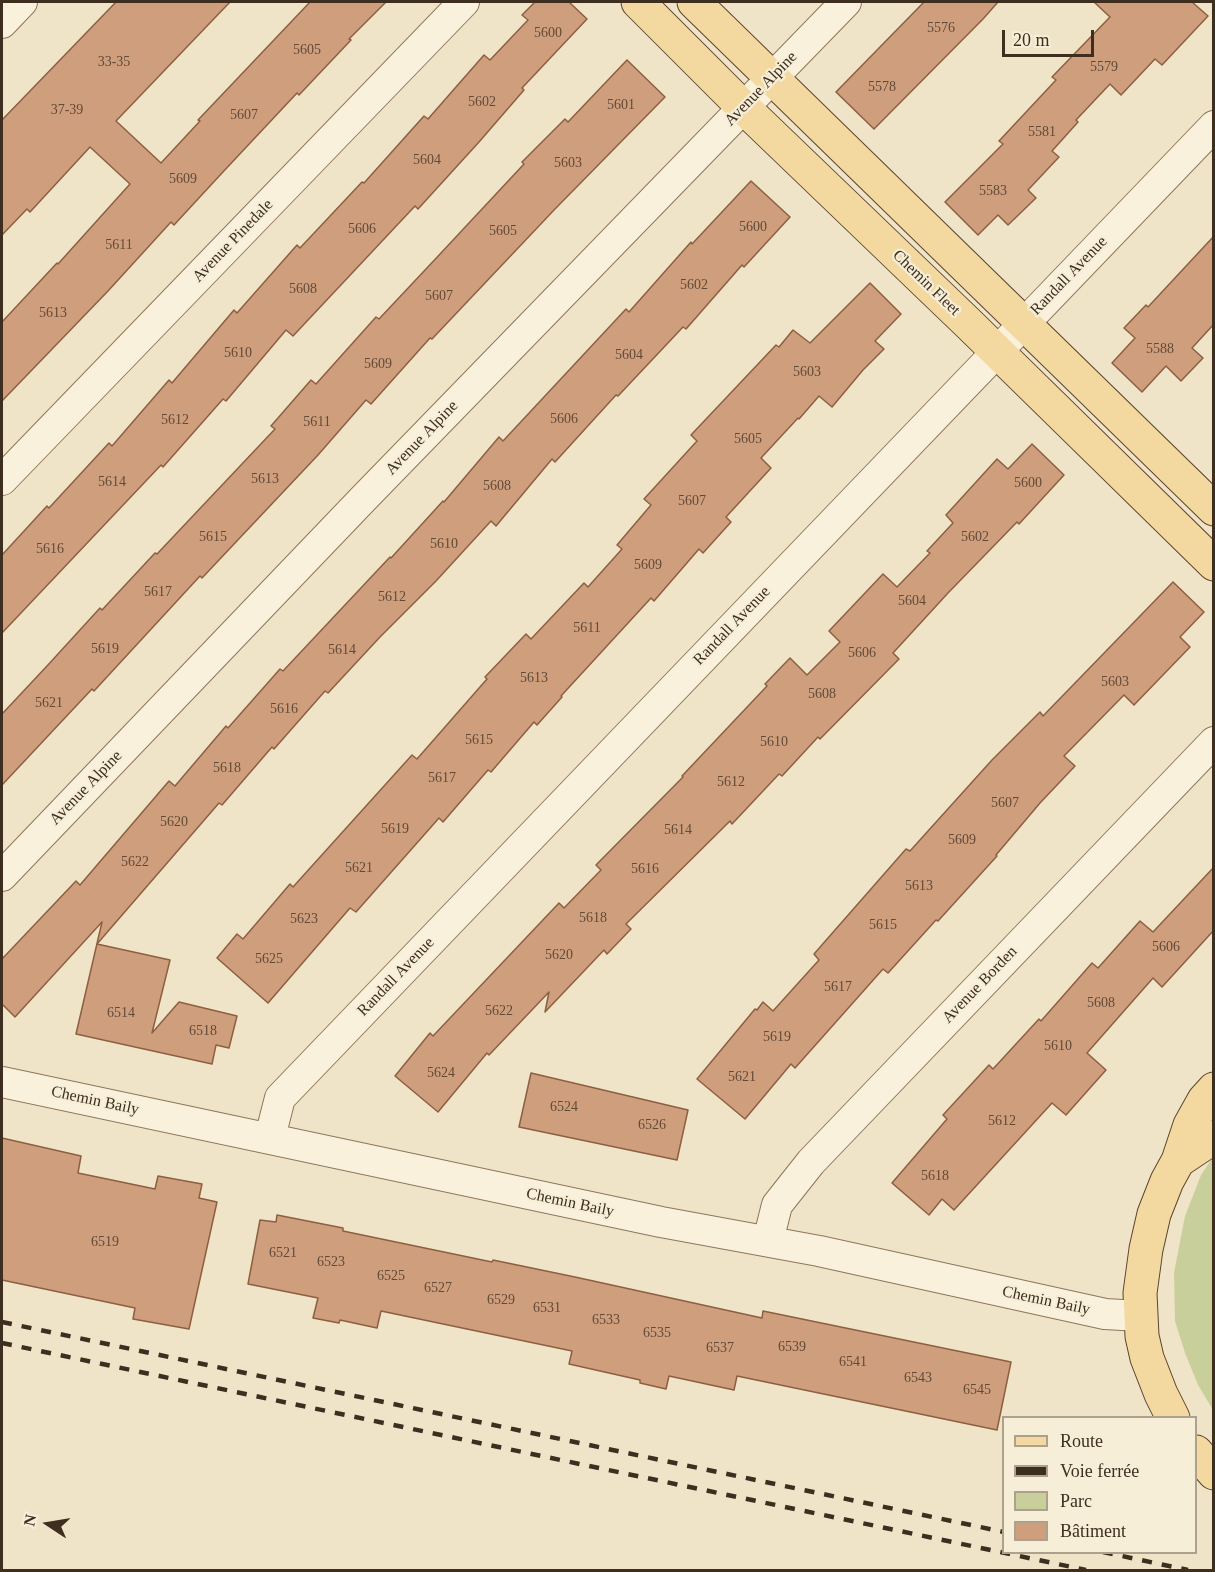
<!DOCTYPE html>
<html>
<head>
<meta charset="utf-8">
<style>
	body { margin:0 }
	#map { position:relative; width:1215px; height:1572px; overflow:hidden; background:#f0e4c8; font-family:"Times New Roman",serif }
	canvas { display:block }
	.frame { position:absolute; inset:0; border:3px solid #3d2e20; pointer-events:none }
	.legend { position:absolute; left:1002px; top:1416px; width:195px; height:138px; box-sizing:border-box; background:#f7eed8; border:2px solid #ada18e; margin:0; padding:8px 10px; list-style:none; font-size:18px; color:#3d2e20 }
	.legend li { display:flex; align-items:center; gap:12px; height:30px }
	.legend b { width:30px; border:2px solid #ada18e }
	.north { position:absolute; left:18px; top:1494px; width:60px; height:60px; -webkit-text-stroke:4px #f7eed8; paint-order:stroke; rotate:282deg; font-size:16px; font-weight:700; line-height:24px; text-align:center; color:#3d2e20 }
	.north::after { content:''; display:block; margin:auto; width:21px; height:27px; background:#3d2e20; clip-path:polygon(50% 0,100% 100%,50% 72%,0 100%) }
	.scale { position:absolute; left:1002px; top:30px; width:92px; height:27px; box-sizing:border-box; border:3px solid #3d2e20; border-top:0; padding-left:8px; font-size:18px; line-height:21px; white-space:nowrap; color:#3d2e20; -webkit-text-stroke:4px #f7eed8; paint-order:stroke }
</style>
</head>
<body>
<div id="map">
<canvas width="1215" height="1572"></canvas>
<div class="frame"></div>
<ul class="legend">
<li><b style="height:8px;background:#f3d9a0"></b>Route</li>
<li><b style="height:8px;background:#3d2e20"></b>Voie ferrée</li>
<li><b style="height:16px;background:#c9cf9b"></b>Parc</li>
<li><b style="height:16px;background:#cf9f7d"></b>Bâtiment</li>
</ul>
<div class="north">N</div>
<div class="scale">20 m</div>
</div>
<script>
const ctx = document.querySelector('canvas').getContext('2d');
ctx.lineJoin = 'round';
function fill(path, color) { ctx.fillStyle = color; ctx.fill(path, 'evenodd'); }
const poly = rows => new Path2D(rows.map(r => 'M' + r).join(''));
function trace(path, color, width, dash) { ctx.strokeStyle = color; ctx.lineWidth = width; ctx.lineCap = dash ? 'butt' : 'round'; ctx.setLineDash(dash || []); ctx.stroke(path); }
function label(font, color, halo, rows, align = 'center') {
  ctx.font = font + ' "Times New Roman",serif'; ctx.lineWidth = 4.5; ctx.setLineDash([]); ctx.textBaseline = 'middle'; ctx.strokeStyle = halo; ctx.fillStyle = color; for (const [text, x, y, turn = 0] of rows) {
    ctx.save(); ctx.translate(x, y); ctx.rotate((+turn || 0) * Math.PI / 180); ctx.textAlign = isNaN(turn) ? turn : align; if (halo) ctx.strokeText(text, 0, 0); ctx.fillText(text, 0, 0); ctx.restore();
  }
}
fill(poly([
	[1213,1157,1213,1410,1198,1385,1185,1353,1175,1321,1174,1273,1185,1216,1201,1175]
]), '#c9cf9b');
const building = poly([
	[116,2,230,2,116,121,161,163,200,121,198,120,310,2,386,2,349,39,351,40,299,95,297,93,222,173,174,225,171,222,108,291,2,401,2,322,57,263,58,264,130,184,90,147,30,212,27,209,2,235,2,120,116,2],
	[535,2,569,2,587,19,522,88,524,90,479,142,418,209,415,206,293,336,286,330,226,401,223,399,163,467,161,465,2,633,2,555,47,506,49,508,109,443,112,446,169,380,172,383,234,310,237,313,297,245,300,248,362,182,364,183,424,116,428,119,484,55,490,60,528,20,522,15,535,2],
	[924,2,998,2,983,19,874,129,836,92,924,2],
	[1094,2,1192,2,1208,16,1162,65,1155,59,1121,95,1110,84,1076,120,1078,122,1052,151,1059,157,1028,190,1036,198,1008,225,998,215,978,235,945,202,1003,144,999,141,1056,80,1052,77,1110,17,1094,2],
	[627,60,665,97,555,209,432,339,430,338,371,404,366,400,318,455,202,578,200,576,94,691,92,689,2,785,2,714,47,666,100,608,102,610,155,553,157,554,275,429,271,426,311,380,316,384,376,317,379,319,441,253,524,164,522,162,565,119,568,122,627,60],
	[751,181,790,217,744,267,742,265,686,329,683,327,618,396,616,395,555,462,552,459,496,526,491,521,436,581,380,637,328,693,325,691,274,749,272,747,222,805,219,803,97,944,170,960,152,1033,179,1002,237,1016,229,1048,216,1045,212,1064,76,1034,102,922,15,1017,2,1004,2,959,76,881,80,885,169,781,175,786,226,726,228,728,280,669,283,671,390,557,391,558,443,501,444,502,499,437,503,441,626,309,629,312,691,242,692,244,751,181],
	[1214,236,1214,324,1192,348,1203,358,1181,381,1166,366,1142,392,1112,363,1135,338,1124,328,1146,305,1148,307,1214,236],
	[870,283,901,314,875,341,884,349,863,370,832,407,819,396,799,419,798,418,761,458,771,468,726,517,731,522,703,553,699,549,654,601,651,598,561,696,562,697,537,725,534,722,491,772,488,770,443,822,439,818,356,912,350,908,268,1003,217,958,237,934,243,939,290,884,293,887,412,755,417,759,487,679,485,677,526,634,531,639,584,583,588,587,622,549,617,545,651,505,644,499,697,441,691,435,776,345,779,347,793,330,810,343,870,283],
	[1032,444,1064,475,1019,524,1017,522,948,593,893,653,899,659,820,739,818,737,782,776,779,774,732,824,730,821,626,924,631,929,607,954,604,950,545,1012,549,992,489,1055,487,1053,438,1112,395,1076,430,1033,433,1036,559,903,564,908,601,870,596,865,683,777,682,776,767,686,765,684,790,658,807,675,840,642,829,631,883,574,897,587,930,553,927,551,953,523,946,515,997,459,1008,469,1032,444],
	[1173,582,1204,612,1180,637,1190,647,1134,705,1124,695,1064,756,1075,766,1040,803,996,855,997,856,938,921,936,920,888,973,883,969,795,1068,791,1064,745,1119,697,1079,755,1009,757,1010,763,1002,773,1011,819,960,814,954,906,849,910,851,992,760,1040,712,1043,716,1173,582],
	[1214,867,1214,930,1162,987,1153,978,1087,1053,1106,1070,1066,1115,1052,1103,954,1210,942,1199,929,1215,892,1183,947,1119,943,1115,989,1065,993,1069,1039,1019,1041,1021,1092,963,1098,968,1140,921,1153,932,1214,867],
	[531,1073,688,1110,677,1160,519,1127,531,1073],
	[2,1138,81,1156,78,1173,155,1189,158,1176,202,1184,199,1198,217,1202,189,1329,133,1319,135,1308,2,1280,2,1138],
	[277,1215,343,1228,343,1231,492,1262,493,1260,575,1277,762,1318,763,1311,1011,1362,997,1430,737,1376,734,1390,669,1376,666,1389,640,1383,640,1380,569,1364,572,1351,381,1311,377,1328,340,1320,339,1323,313,1318,318,1298,248,1284,260,1220,276,1222,277,1215]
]);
fill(building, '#cf9f7d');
trace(building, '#8d5f41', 1.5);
const minor = poly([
	[2,23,22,2],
	[2,480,464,2],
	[2,876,363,499,846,2],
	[2,1082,661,1222,819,1251,1105,1314,1140,1316],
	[270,1137,280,1098,1214,126],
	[768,1241,777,1205,811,1162,1214,742]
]);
const major = poly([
	[638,2,743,107,970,325,1214,564],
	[694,2,1214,509],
	[1178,1161,1214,1137],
	[1173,1418,1161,1394,1147,1358,1142,1336,1140,1293,1146,1249,1154,1214,1167,1181,1178,1161,1190,1125,1204,1100,1214,1089],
	[1196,1452,1214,1473]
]);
trace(minor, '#8d765c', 32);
trace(major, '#5b4430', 35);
trace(minor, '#faf1dc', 30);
trace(major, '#f3d9a0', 33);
trace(poly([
	[2,1322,1004,1532],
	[2,1343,1086,1570],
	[1103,1552,1188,1570]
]), '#3d2e20', 4.5, [10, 10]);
label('14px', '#624a37', null, [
	["5576",941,28],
	["5600",548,33],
	["5605",307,50],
	["33-35",114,62],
	["5579",1104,67],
	["5578",882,87],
	["5602",482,102],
	["5601",621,105],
	["37-39",67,110],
	["5607",244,115],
	["5581",1042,132],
	["5604",427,160],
	["5603",568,163],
	["5609",183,179],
	["5583",993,191],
	["5600",753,227],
	["5606",362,229],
	["5605",503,231],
	["5611",119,245],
	["5602",694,285],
	["5608",303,289],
	["5607",439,296],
	["5613",53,313],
	["5588",1160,349],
	["5610",238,353],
	["5604",629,355],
	["5609",378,364],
	["5603",807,372],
	["5606",564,419],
	["5612",175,420],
	["5611",317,422],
	["5605",748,439],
	["5613",265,479],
	["5614",112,482],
	["5600",1028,483],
	["5608",497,486],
	["5607",692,501],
	["5615",213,537],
	["5602",975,537],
	["5610",444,544],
	["5616",50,549],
	["5609",648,565],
	["5617",158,592],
	["5612",392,597],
	["5604",912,601],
	["5611",587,628],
	["5619",105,649],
	["5614",342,650],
	["5606",862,653],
	["5613",534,678],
	["5603",1115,682],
	["5608",822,694],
	["5621",49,703],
	["5616",284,709],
	["5615",479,740],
	["5610",774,742],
	["5618",227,768],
	["5617",442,778],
	["5612",731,782],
	["5607",1005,803],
	["5620",174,822],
	["5619",395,829],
	["5614",678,830],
	["5609",962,840],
	["5622",135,862],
	["5621",359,868],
	["5616",645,869],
	["5613",919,886],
	["5618",593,918],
	["5623",304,919],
	["5615",883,925],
	["5606",1166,947],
	["5620",559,955],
	["5625",269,959],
	["5617",838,987],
	["5608",1101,1003],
	["5622",499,1011],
	["6514",121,1013],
	["6518",203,1031],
	["5619",777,1037],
	["5610",1058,1046],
	["5624",441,1073],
	["5621",742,1077],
	["6524",564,1107],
	["5612",1002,1121],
	["6526",652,1125],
	["5618",935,1176],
	["6519",105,1242],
	["6521",283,1253],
	["6523",331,1262],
	["6525",391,1276],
	["6527",438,1288],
	["6529",501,1300],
	["6531",547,1308],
	["6533",606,1320],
	["6535",657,1333],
	["6539",792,1347],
	["6537",720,1348],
	["6541",853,1362],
	["6543",918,1378],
	["6545",977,1390]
]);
label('16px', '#3d2e20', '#f7eed8', [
	["Avenue Alpine",761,89,-46],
	["Avenue Pinedale",233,241,-46],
	["Randall Avenue",1069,276,-46],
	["Chemin Fleet",926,283,44],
	["Avenue Alpine",422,438,-46],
	["Randall Avenue",732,626,-46],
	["Avenue Alpine",86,788,-46],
	["Randall Avenue",396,977,-46],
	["Avenue Borden",980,985,-46],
	["Chemin Baily",95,1101,12],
	["Chemin Baily",570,1203,12],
	["Chemin Baily",1046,1301,12]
]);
</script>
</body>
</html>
